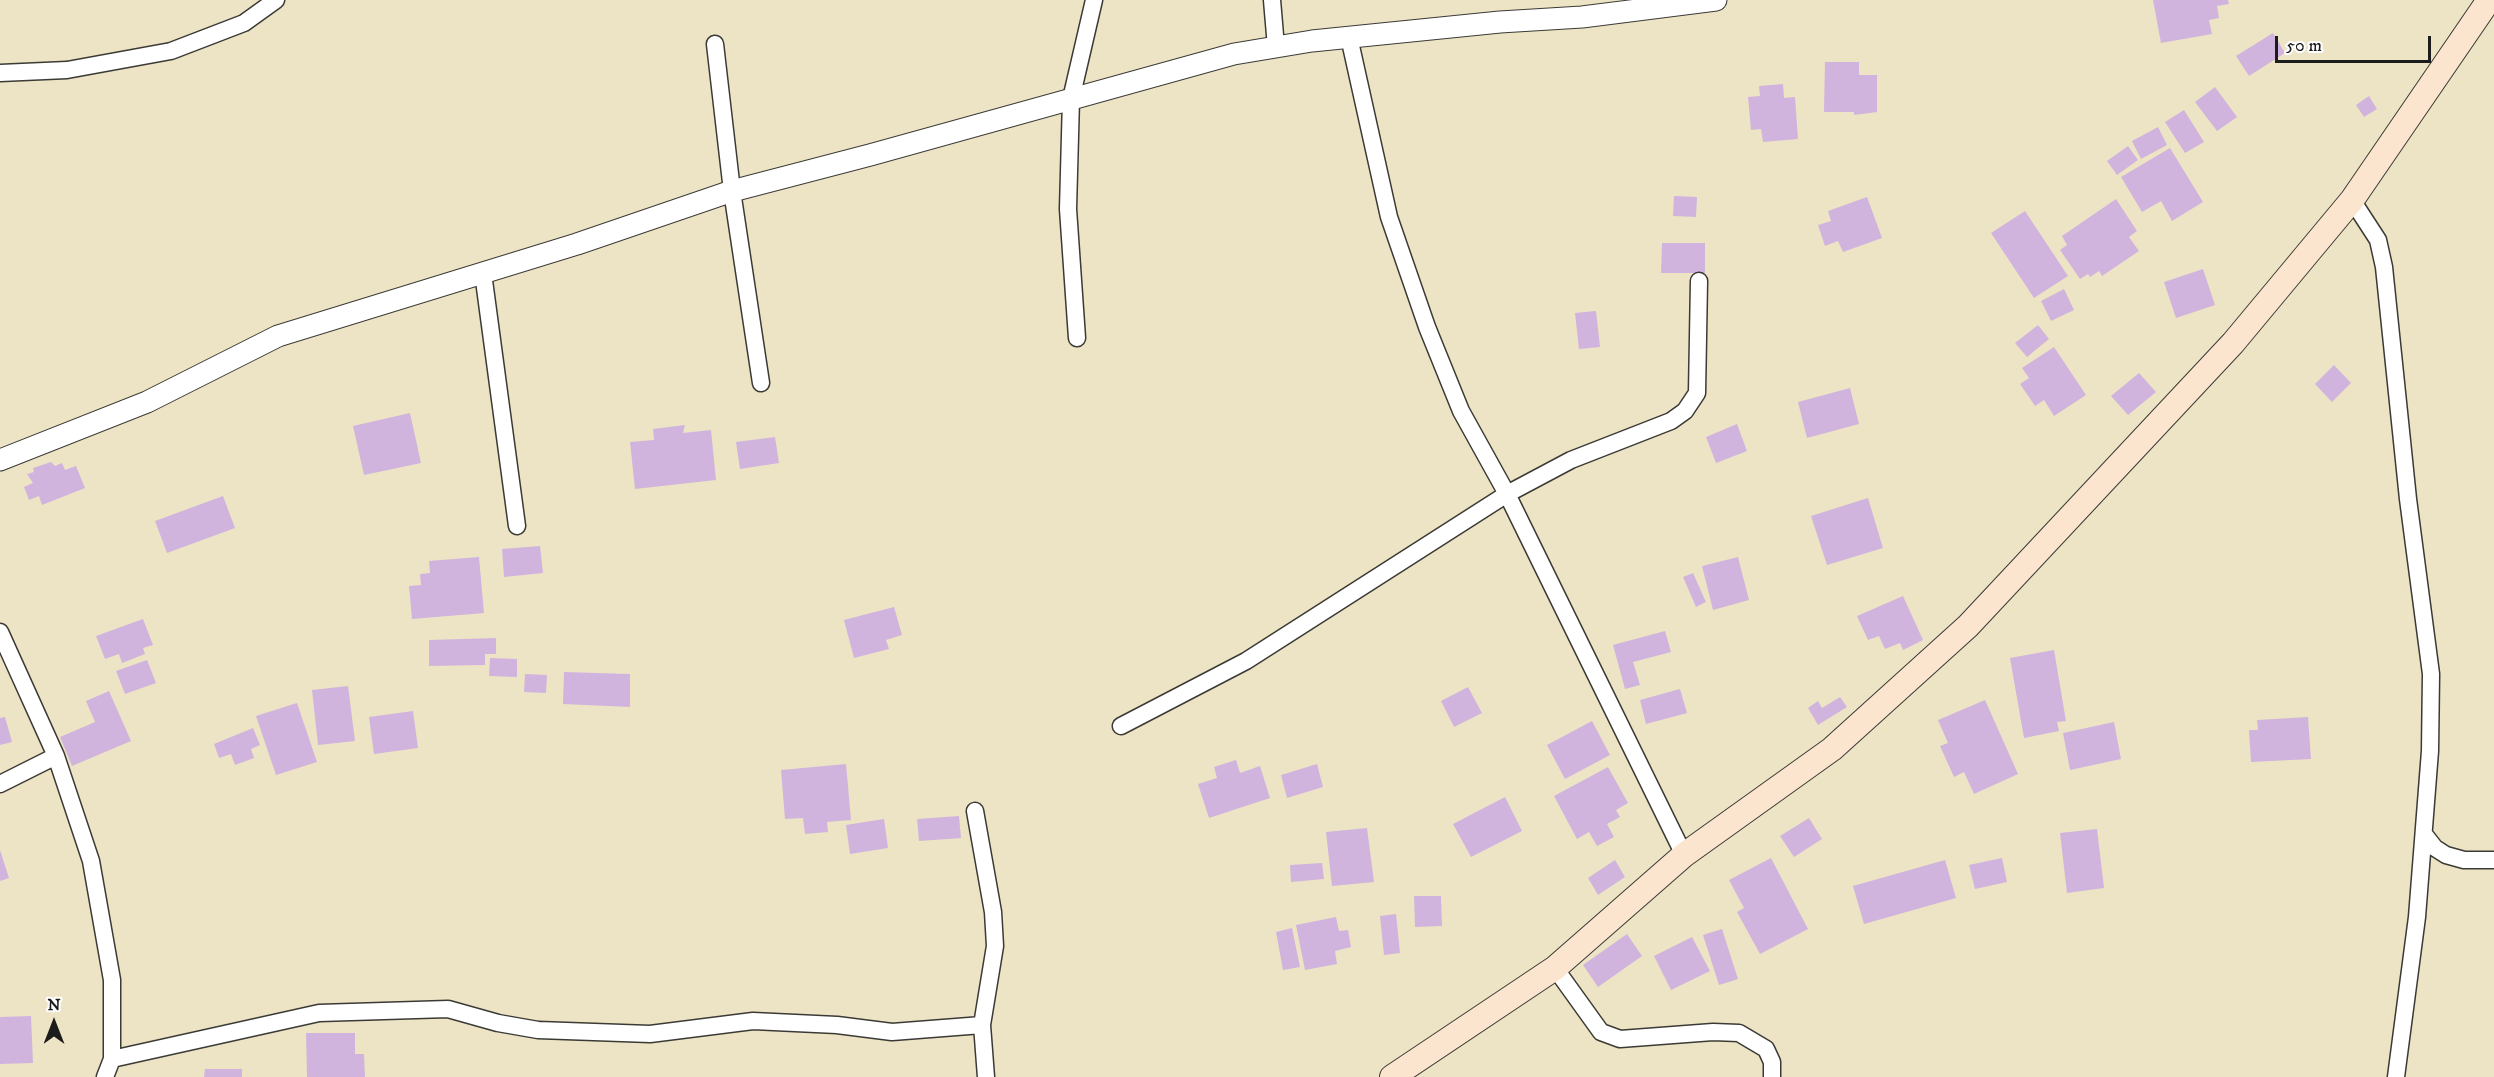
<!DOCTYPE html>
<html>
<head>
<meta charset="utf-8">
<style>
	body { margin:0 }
	#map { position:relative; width:2494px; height:1077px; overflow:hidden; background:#ede4c5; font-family:"IM FELL DW Pica",serif }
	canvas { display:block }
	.north { position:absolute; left:24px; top:993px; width:60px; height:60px; -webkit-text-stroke:4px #fff; paint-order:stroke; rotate:0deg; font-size:16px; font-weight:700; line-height:24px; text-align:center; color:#1c1c1c }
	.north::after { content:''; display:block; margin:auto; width:21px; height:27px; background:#1c1c1c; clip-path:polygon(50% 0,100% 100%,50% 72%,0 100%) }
	.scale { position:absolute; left:2275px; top:36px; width:156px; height:27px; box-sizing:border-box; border:3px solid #1c1c1c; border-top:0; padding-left:8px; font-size:18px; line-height:21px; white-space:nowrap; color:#1c1c1c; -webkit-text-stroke:4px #fff; paint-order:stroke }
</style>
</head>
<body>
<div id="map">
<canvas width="2494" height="1077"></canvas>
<div class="north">N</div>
<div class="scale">50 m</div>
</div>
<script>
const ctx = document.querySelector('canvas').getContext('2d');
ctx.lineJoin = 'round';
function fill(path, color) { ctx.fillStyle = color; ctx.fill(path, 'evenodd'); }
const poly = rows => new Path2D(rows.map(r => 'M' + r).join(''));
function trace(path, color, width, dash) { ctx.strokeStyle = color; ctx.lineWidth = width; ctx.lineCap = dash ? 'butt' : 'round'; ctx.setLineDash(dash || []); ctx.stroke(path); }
fill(poly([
	[2153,0,2228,0,2229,4,2217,6,2219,18,2209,20,2212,34,2161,43],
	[2273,33,2285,53,2249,76,2236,56],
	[1825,62,1859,62,1859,75,1877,75,1877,112,1854,115,1854,112,1824,112],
	[1783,84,1784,98,1795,97,1798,139,1763,142,1761,129,1751,130,1748,97,1760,96,1759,86],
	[2215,87,2237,117,2217,131,2195,102],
	[2369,96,2377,109,2364,117,2356,105],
	[2184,110,2204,142,2185,153,2165,122],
	[2158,127,2167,145,2141,159,2132,141],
	[2128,146,2138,160,2117,175,2107,161],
	[2170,148,2203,202,2172,221,2161,201,2142,212,2121,177],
	[1674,196,1697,197,1696,217,1673,216],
	[1867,197,1882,238,1843,252,1838,241,1825,246,1818,225,1831,221,1828,211],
	[2116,199,2137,231,2129,237,2139,251,2102,276,2099,271,2090,277,2088,274,2080,279,2060,250,2067,245,2062,236],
	[2025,211,2068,276,2034,298,1991,233],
	[1662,243,1705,243,1705,273,1661,273],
	[2203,269,2215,305,2176,318,2164,282],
	[2064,289,2074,310,2051,321,2041,301],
	[1596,311,1600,347,1579,349,1575,313],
	[2038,325,2049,339,2027,357,2015,343],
	[2054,347,2086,395,2054,416,2044,400,2035,406,2020,384,2029,378,2022,368],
	[2334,365,2351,383,2332,402,2315,384],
	[2139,373,2156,392,2128,415,2111,396],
	[1850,388,1859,424,1807,438,1798,402],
	[410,413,421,463,364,475,353,426],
	[1737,424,1747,451,1716,463,1706,437],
	[685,425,683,433,711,430,716,480,635,489,630,442,654,440,653,429],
	[775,437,779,463,740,469,736,442],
	[51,462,55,466,62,463,65,470,76,466,85,488,42,505,39,496,29,500,24,487,33,483,27,474,34,472,33,468],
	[223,496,235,528,167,553,155,521],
	[1868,498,1883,548,1827,565,1811,516],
	[540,546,543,573,504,577,502,549],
	[479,557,484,613,412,619,409,586,421,585,420,574,430,573,429,561],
	[1738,557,1749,600,1713,610,1702,566],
	[1693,573,1706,602,1696,607,1683,577],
	[1903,596,1923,640,1903,650,1900,643,1885,649,1879,636,1868,640,1857,616],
	[894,607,902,635,886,640,889,649,854,658,844,620],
	[143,619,153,645,143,648,145,654,122,663,119,654,105,659,96,636],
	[1665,631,1671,652,1633,662,1640,685,1625,689,1613,645],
	[496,638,496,654,485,654,485,665,429,666,429,640],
	[2054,650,2066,721,2057,722,2059,731,2024,738,2010,658],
	[490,658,517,659,517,677,489,676],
	[147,660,156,683,125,694,116,671],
	[564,672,630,674,630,707,563,704],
	[525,674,547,675,546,693,524,692],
	[348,686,355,741,318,745,312,690],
	[1468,687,1482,713,1454,727,1441,701],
	[1680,689,1687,713,1646,724,1640,700],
	[109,691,131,741,72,766,60,737,95,722,86,701],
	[1840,697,1847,707,1818,725,1808,708,1818,701,1822,708],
	[1985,700,2018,774,1974,794,1964,772,1954,777,1940,746,1948,743,1938,720],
	[297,703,317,762,276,775,256,716],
	[413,711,418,748,374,754,369,717],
	[5,717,12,742,0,745,0,718],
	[2308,717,2311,759,2251,762,2249,730,2258,730,2257,720],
	[1592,721,1610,755,1565,779,1547,745],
	[2114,722,2121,759,2070,770,2063,733],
	[253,728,260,745,251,749,254,758,235,765,231,754,219,758,214,744],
	[1236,760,1240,773,1260,766,1270,798,1209,818,1198,784,1217,778,1214,767],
	[846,764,851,820,827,822,828,832,805,834,803,818,785,819,781,770],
	[1317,764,1323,787,1287,798,1281,775],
	[1608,767,1628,803,1616,810,1620,817,1607,824,1614,837,1597,846,1589,832,1577,839,1554,796],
	[1505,797,1522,831,1471,857,1453,824],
	[959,816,961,838,919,841,917,819],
	[1809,818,1822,839,1794,857,1780,836],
	[884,819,888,848,850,854,846,825],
	[1367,828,1374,882,1332,886,1326,832],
	[2097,829,2104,888,2067,893,2060,833],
	[0,850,9,878,0,881],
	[1771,858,1808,929,1760,954,1737,912,1744,908,1729,880],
	[2002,858,2007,882,1975,889,1969,865],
	[1615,860,1625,877,1598,895,1588,878],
	[1945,860,1956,898,1864,924,1853,886],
	[1322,863,1324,879,1291,882,1290,865],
	[1414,896,1441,896,1442,926,1415,927],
	[1396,914,1400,953,1384,955,1380,916],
	[1336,917,1339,931,1348,930,1351,947,1335,951,1337,964,1305,970,1296,925],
	[1292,928,1300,967,1283,970,1276,932],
	[1722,929,1738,979,1719,985,1703,935],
	[1627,934,1642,956,1598,987,1583,965],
	[1692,937,1710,971,1671,990,1654,956],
	[31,1016,33,1063,0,1064,0,1017],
	[306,1033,355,1033,355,1054,364,1054,365,1077,307,1077],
	[205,1069,242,1069,242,1077,204,1077]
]), '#d0b4de');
const minor = poly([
	[1272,0,1276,47],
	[1349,37,1389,217,1427,327,1461,411,1507,494,1684,855],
	[715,44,732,191,761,383],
	[0,73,67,70,171,51,244,23,276,0],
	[2352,200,2378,240,2384,267,2408,499,2431,674,2430,751,2417,917,2396,1077],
	[483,273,517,526],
	[1077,338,1068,209,1071,99,1094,0],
	[0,632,56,756,91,861,112,980,112,1059,105,1077],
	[1121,726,1246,661,1507,494,1571,460,1671,421,1685,411,1697,393,1699,281],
	[0,784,56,756],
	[975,811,993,912,995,946,982,1025,986,1077],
	[2424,834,2435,848,2446,855,2464,860,2494,860],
	[1555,968,1601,1032,1620,1039,1713,1032,1739,1033,1766,1049,1772,1062,1772,1077],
	[112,1059,319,1013,448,1009,498,1023,538,1030,650,1034,753,1021,837,1025,892,1032,982,1025]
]);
const tertiary = poly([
	[0,460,147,402,278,336,577,244,732,191,870,155,1234,54,1312,41,1500,22,1582,17,1716,0]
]);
const secondary = poly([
	[1392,1077,1555,968,1684,855,1832,749,1968,626,2233,343,2352,200,2489,0]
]);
trace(minor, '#3b3a35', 19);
trace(tertiary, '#3b3a35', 23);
trace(secondary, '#3b3a35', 26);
trace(minor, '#fff', 16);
trace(tertiary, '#fff', 21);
trace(secondary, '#fce5cf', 24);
</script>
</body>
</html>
